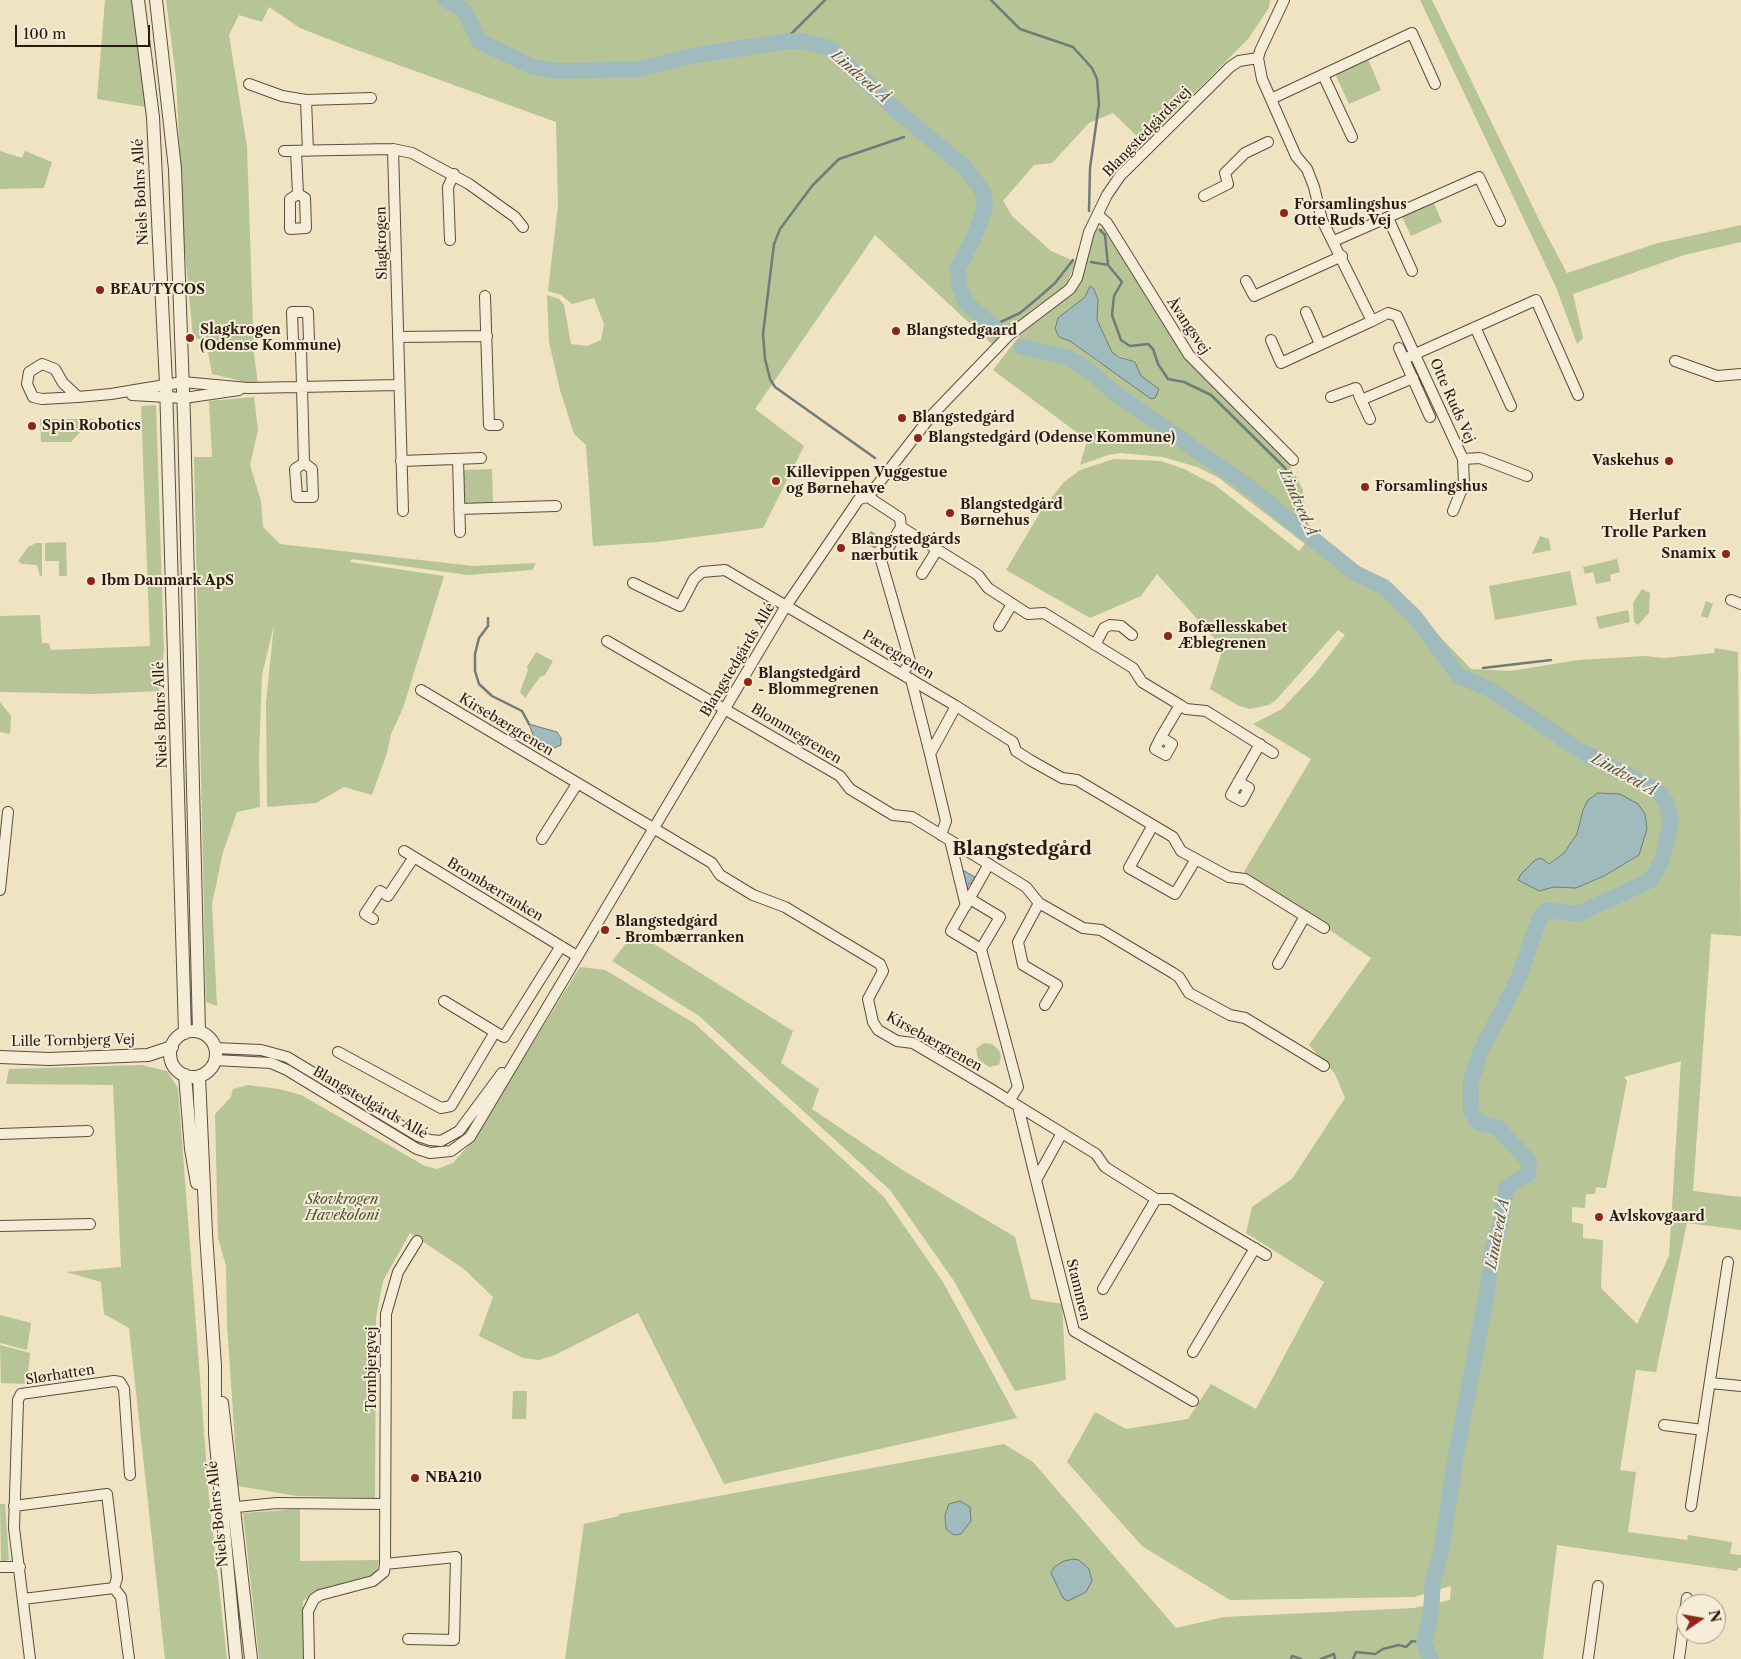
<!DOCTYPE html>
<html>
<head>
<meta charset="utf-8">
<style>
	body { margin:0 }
	#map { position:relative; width:1741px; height:1659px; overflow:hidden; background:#f0e3c1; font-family:"Libre Caslon Text",serif }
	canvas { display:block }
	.north { position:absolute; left:1676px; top:1594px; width:50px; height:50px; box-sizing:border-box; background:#f5edd7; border:1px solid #a49988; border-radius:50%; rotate:78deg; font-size:14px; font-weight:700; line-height:20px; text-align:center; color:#2a1b11 }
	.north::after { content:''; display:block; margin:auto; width:18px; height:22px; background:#8f2418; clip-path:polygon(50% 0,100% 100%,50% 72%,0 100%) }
	.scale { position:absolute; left:15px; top:25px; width:135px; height:22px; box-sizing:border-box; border:2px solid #2a1b11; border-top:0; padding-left:6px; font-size:15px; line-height:18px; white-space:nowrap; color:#2a1b11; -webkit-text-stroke:4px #f5edd7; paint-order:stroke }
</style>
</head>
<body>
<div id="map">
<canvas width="1741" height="1659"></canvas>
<div class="north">N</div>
<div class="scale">100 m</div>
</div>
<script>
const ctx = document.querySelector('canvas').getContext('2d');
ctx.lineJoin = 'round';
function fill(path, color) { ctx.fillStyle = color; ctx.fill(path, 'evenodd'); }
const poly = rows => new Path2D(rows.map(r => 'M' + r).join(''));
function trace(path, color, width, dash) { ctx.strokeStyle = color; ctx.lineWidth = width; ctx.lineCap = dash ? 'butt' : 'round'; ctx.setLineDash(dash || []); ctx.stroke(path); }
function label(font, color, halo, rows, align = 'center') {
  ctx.font = font + ' "Libre Caslon Text",serif'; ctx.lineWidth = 4; ctx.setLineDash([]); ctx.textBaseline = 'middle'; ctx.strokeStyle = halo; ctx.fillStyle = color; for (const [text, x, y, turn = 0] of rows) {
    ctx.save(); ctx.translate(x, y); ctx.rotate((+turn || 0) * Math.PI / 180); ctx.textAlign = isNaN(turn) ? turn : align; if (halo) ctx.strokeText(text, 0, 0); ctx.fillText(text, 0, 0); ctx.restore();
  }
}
fill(poly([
	[105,0,131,0,146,107,97,99],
	[166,0,1270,0,1269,8,1248,39,1144,143,1113,113,1089,123,1052,163,1034,165,1003,201,1012,216,1051,251,1076,262,1066,285,1031,311,995,347,875,235,755,409,804,446,763,528,658,542,593,546,586,445,574,434,560,390,549,342,547,295,559,299,564,305,571,344,587,346,601,340,604,324,594,298,572,304,561,295,548,291,558,205,556,122,346,46,300,28,269,7,262,22,239,15,229,35,247,147,254,354,258,385,212,374,206,340,193,338,184,241,176,77],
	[1420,0,1432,0,1543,228,1567,273,1658,243,1741,225,1741,242,1684,255,1573,294,1583,338,1577,344,1556,287],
	[1368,59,1381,90,1349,104,1335,74],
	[0,151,22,158,25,151,52,162,44,188,0,189],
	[1433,201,1442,222,1411,236,1401,215],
	[1102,227,1188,358,1289,462,1303,490,1308,540,1373,588,1398,593,1471,669,1511,671,1578,660,1644,656,1664,658,1714,653,1715,648,1738,652,1741,936,1711,934,1693,1191,1741,1197,1741,1230,1687,1223,1656,1372,1636,1370,1620,1470,1636,1472,1628,1532,1687,1540,1688,1535,1732,1542,1730,1554,1741,1555,1741,1568,1738,1568,1737,1571,1557,1545,1543,1659,565,1659,584,1524,619,1516,619,1514,1004,1444,1033,1462,1176,1628,1224,1617,1414,1608,1450,1600,1451,1586,1414,1597,1230,1600,1142,1546,1067,1462,1095,1412,1126,1429,1188,1419,1211,1384,1256,1409,1324,1282,1246,1233,1252,1207,1292,1179,1345,1098,1335,1074,1309,1045,1371,958,1244,872,1311,759,1253,724,1282,709,1314,675,1345,635,1338,630,1276,700,1269,705,1250,709,1239,706,1210,689,1223,648,1157,574,1141,596,1090,618,1006,570,1041,511,1064,482,1080,470,1114,459,1161,461,1184,469,1215,485,1299,551,1305,544,1219,478,1197,467,1163,457,1121,453,1108,455,1080,465,1087,440,993,370,1027,326,1073,294,1083,274,1095,230],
	[1090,286,1094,289,1098,300,1097,320,1112,353,1135,362,1141,376,1097,361,1070,341,1059,337,1055,329,1058,318,1085,297],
	[1583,810,1639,855,1604,876,1576,888,1554,887,1539,891,1541,858,1549,864,1564,853,1577,834],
	[1681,1061,1669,1256,1637,1324,1601,1288,1603,1240,1583,1238,1583,1224,1572,1222,1572,1207,1585,1208,1586,1194,1595,1194,1596,1187,1606,1188,1627,1081,1624,1077],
	[254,397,258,430,250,465,261,501,263,527,280,544,473,566,536,563,532,570,468,575,352,559,350,562,444,576,403,708,391,734,387,753,372,795,344,787,316,803,267,807,266,702,274,625,262,675,259,756,260,807,237,812,223,852,212,904,217,1006,206,1002,194,457,212,457,209,401],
	[156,405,164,651,159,691,94,694,0,692,0,616,40,615,42,643,49,643,51,650,150,646,141,406],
	[40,419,92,419,71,442,41,442],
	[492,469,493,503,468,504,464,501,461,470],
	[1540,536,1549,539,1551,550,1532,554],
	[66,542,67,576,59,576,59,561,45,561,45,543],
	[36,543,42,543,42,576,40,576,37,565,22,564,18,561,28,547],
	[1617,559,1620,572,1610,575,1611,581,1596,584,1593,572,1585,574,1583,567],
	[1570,571,1577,605,1495,620,1489,586],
	[1642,589,1650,593,1649,613,1638,625,1634,622,1633,603],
	[1706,601,1713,604,1708,618,1701,616],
	[1628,610,1630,622,1599,629,1596,617],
	[536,652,553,661,545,675,540,677,525,698,520,692,528,670,527,667],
	[0,702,11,716,10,734,0,732],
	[635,932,793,1031,781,1063,819,1089,812,1109,904,1171,1015,1237,1031,1299,1062,1304,1066,1380,1015,1391,954,1281,890,1190,699,1016,612,961],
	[580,967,605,970,694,1023,884,1197,943,1282,1017,1418,724,1484,638,1313,555,1355,539,1360,523,1358,479,1336,493,1297,464,1269,410,1233,383,1281,376,1317,375,1498,297,1496,238,1486,227,1324,226,1266,218,1238,215,1114,231,1097,233,1089,248,1085,279,1089,301,1095,425,1166,437,1169,453,1163,470,1144],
	[984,1043,992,1044,999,1050,1001,1057,999,1065,989,1067,978,1059,976,1049],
	[141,1065,167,1071,178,1088,209,1498,227,1659,165,1659,129,1328,104,1314,101,1282,66,1272,121,1267,113,1085,6,1084,9,1069],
	[0,1315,31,1323,27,1350,0,1343],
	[0,1345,30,1353,27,1384,1,1383],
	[513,1391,527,1391,526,1419,512,1419],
	[0,1504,5,1504,9,1560,1,1562],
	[300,1509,300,1561,379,1560,376,1576,315,1593,303,1601,304,1659,259,1659,243,1513]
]), '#b6c496');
const water = poly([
	[1090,286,1094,289,1098,300,1097,320,1112,352,1119,357,1135,362,1141,376,1159,389,1155,398,1151,399,1070,341,1059,337,1055,329,1058,318,1085,297,1090,286],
	[871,532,881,538,875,548,865,542,871,532],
	[529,724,557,732,561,738,561,745,554,748,547,748,533,735,529,724],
	[1598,793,1620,794,1638,804,1645,814,1647,829,1639,855,1604,876,1576,888,1554,887,1539,891,1518,880,1521,874,1535,860,1541,858,1549,864,1564,853,1577,834,1583,810,1588,800,1598,793],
	[961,869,975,877,971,884,969,883,966,892,961,869],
	[960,1501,970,1507,971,1521,961,1534,954,1535,946,1529,945,1515,949,1504,960,1501],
	[1074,1559,1079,1560,1089,1569,1092,1581,1086,1592,1068,1601,1063,1598,1051,1573,1054,1567,1064,1561,1074,1559]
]);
fill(water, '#a0bbbe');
trace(water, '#717b79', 1);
trace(poly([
	[991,0,1020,29,1073,47,1092,68,1097,79,1099,104,1090,168,1089,211],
	[783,42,825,0],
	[1100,230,1105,235,1108,265],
	[1091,262,1108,265,1122,282,1114,296,1112,315,1121,340,1130,346,1148,344,1153,349,1158,364,1168,379,1184,382,1211,395,1285,468,1296,489,1311,539],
	[992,326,1020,313,1038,298,1055,283,1073,260],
	[875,458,775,387,770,379,765,359,763,334,774,244,780,229,812,186,839,159,904,137],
	[488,618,488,626,479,638,475,654,475,671,479,684,492,696,522,711,529,724],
	[1483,668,1551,660],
	[1291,1659,1292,1656,1301,1659],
	[1321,1659,1334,1654,1335,1659],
	[1353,1659,1356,1652,1375,1654,1383,1649,1399,1645,1406,1647,1412,1641,1424,1643]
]), '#717b79', 2.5);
trace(poly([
	[446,0,464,10,479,41,533,67,559,71,639,69,696,55,783,42,802,41,830,48,896,110,961,164,971,175,983,192,985,207,973,240,958,267,959,285,966,303,1000,332],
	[1022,347,1066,357,1087,369,1115,393,1249,487,1355,573,1384,587,1415,617,1459,676,1491,690,1579,750,1655,789,1666,801,1671,820,1662,860,1651,880,1578,914,1546,910,1540,917,1517,982,1480,1052,1471,1081,1471,1112,1479,1123,1497,1127,1527,1159,1529,1165,1528,1174,1506,1188,1500,1226,1492,1250,1488,1288,1456,1455,1441,1552,1433,1579,1431,1613,1424,1643,1431,1659]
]), '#a0bbbe', 16);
const minor = poly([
	[1284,0,1260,51,1258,58,1262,79,1296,156,1307,169,1314,187,1322,220,1372,321,1388,313,1397,316,1463,459,1480,458,1527,476],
	[1323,75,1352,137],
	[249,84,282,96,306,100,371,98],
	[1271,99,1412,33,1435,84],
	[306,100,308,151],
	[393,149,403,511],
	[284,151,393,149,412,153,469,184,515,217,523,227],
	[296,151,298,194,290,199,290,229,306,228,305,198,298,194],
	[1204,196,1228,184,1225,173,1245,153,1268,142],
	[1098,215,1107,223,1189,355,1293,460],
	[1388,218,1412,271],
	[450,240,448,187,454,174],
	[1334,241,1479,177,1500,221],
	[1246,281,1254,296,1342,256],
	[485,296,489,425,498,425],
	[1306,312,1320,344],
	[1475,327,1511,406],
	[398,337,487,336],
	[1271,340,1281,363,1372,321],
	[1399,348,1430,417],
	[301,349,293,341,292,312,308,312,309,341,301,349,304,463,295,469,297,497,313,497,312,469,304,463],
	[1404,359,1536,300,1578,395],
	[1675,361,1717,376,1741,374],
	[132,395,184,398,239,390],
	[78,397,63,383,55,369,42,364,29,372,27,384,33,397,42,399,78,397,111,394,183,382,248,388,399,385],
	[1331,397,1356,388,1361,400],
	[1370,419,1361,400,1413,378],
	[458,459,460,532],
	[401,461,481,458],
	[868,497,900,518,901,527,881,560,910,661,903,674],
	[459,509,556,506],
	[1453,511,1464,484,1463,459],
	[901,527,978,575,988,588,1028,614,1044,613,1133,668,1142,682,1180,705,1186,709,1206,711,1273,753],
	[922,574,937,550],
	[633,583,680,606,694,579,702,572,725,570,956,706,1013,742,1016,751,1030,760,1062,778,1077,780,1173,837,1181,851,1229,877,1245,879,1324,928],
	[1731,600,1741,604],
	[999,626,1012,604],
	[607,641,840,776,850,789,893,815,912,817,1026,887,1039,903,1083,928,1101,930,1173,973,1179,977,1189,993,1230,1015,1245,1018,1324,1066],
	[1095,645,1104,628,1110,625,1121,626,1132,635],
	[911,679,930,754],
	[421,690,712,863,720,875,753,895,785,907,880,964,883,971,868,999,873,1022,878,1030,897,1041,913,1043,989,1088,1096,1154,1105,1167,1156,1199,1171,1199,1266,1255],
	[1161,737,1172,744,1166,755,1155,749,1161,737,1180,705],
	[1238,782,1249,788,1242,801,1231,795,1260,744],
	[1153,825,1129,868,1175,894,1196,859],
	[941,835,946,821,930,754,956,706],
	[542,839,577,784],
	[950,840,966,906],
	[404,851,577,956],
	[989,864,951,931,981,949,1018,1087,1009,1101],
	[0,890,8,812],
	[970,899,1000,917,981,949],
	[1039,903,1018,942,1023,965,1057,985,1045,1005],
	[373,919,365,914,380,891,388,896,414,857],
	[1278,964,1305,916],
	[444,1001,495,1032],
	[215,1048,261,1050,287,1057,418,1136,430,1140,441,1141,459,1131,502,1073],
	[338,1052,441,1108,451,1106,495,1032,504,1037,561,946],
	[215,1060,271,1063,287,1070,417,1149,430,1153,451,1151,470,1137,786,606,859,499,868,497,931,416,1008,336,1070,289,1077,278,1089,232,1107,195,1120,176,1230,67,1239,61,1258,58],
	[1018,1106,1036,1180],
	[1062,1133,1036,1180,1074,1331,1193,1401],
	[0,1134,88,1131],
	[0,1226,90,1224],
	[1103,1289,1156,1199],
	[1193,1352,1255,1248],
	[1710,1383,1741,1386],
	[1664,1425,1703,1430],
	[14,1506,107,1494,117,1578,114,1588,23,1599],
	[1691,1506,1728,1262],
	[226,1508,277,1503,385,1504],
	[385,1564,456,1557,454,1640,408,1639],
	[0,1567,20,1567],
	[114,1588,121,1597,129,1659],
	[30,1659,14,1528,18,1400,21,1394,114,1381,120,1382,124,1389,130,1475],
	[309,1659,308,1611,314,1599,320,1595,373,1581,384,1572,385,1564,386,1314,398,1272,417,1241],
	[1588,1659,1598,1586],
	[1679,1659,1687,1598]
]);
const tertiary = poly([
	[138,0,153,117,166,384,185,1033],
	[156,0,175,169,184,418,199,1032],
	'170 1054a23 23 0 1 1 46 0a23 23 0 1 1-46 0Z',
	[0,1057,49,1059,148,1055,172,1047],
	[185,1075,191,1149,197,1183],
	[199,1076,206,1234,215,1366,215,1433,236,1659],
	[222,1403,251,1659]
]);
trace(minor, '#5c4d3d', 12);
trace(tertiary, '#5c4d3d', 14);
trace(minor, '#f5edd7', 10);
trace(tertiary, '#f5edd7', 12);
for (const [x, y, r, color] of [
	[1284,213,5,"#8f2418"],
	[100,290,5,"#8f2418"],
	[896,331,5,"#8f2418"],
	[190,338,5,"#8f2418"],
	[902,418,5,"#8f2418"],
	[32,426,5,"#8f2418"],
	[918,438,5,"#8f2418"],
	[1669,461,5,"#8f2418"],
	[776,481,5,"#8f2418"],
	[1365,487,5,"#8f2418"],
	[950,513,5,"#8f2418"],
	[841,548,5,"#8f2418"],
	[1726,554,5,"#8f2418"],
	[91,581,5,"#8f2418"],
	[1168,636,5,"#8f2418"],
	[748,682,5,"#8f2418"],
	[605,930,5,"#8f2418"],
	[1599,1217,5,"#8f2418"],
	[415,1478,5,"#8f2418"]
]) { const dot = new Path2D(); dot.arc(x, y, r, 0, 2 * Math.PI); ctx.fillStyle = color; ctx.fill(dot); trace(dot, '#f5edd7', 2); }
label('14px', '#2a1b11', '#f5edd7', [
	["Blangstedgårdsvej",1147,132,-46],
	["Niels Bohrs Allé",141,192,-93],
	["Slagkrogen",382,243,-91],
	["Åvangsvej",1188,326,56],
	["Otte Ruds Vej",1452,401,66],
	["Pæregrenen",898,655,31],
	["Blangstedgårds Allé",738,660,-59],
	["Niels Bohrs Allé",161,715,-92],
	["Kirsebærgrenen",506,725,31],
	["Blommegrenen",796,734,31],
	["Brombærranken",495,890,31],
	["Lille Tornbjerg Vej",73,1041,-1],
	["Kirsebærgrenen",934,1042,29],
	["Blangstedgårds Allé",370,1103,30],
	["Stammen",1078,1290,76],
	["Tornbjergvej",372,1369,-90],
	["Slørhatten",60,1375,-9],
	["Niels Bohrs Allé",218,1514,-96]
]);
label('bold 14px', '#2a1b11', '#f5edd7', [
	["Forsamlingshus",1294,205],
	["Otte Ruds Vej",1294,221],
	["BEAUTYCOS",110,290],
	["Slagkrogen",200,330],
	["(Odense Kommune)",200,346],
	["Blangstedgaard",906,331],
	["Blangstedgård",912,418],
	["Spin Robotics",42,426],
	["Blangstedgård (Odense Kommune)",928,438],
	["Vaskehus",1659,461,"right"],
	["Killevippen Vuggestue",786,473],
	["og Børnehave",786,489],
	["Forsamlingshus",1375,487],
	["Blangstedgård",960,505],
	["Børnehus",960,521],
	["Blangstedgårds",851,540],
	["nærbutik",851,556],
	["Snamix",1716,554,"right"],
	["Ibm Danmark ApS",101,581],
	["Bofællesskabet",1178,628],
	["Æblegrenen",1178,644],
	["Blangstedgård",758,674],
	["- Blommegrenen",758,690],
	["Blangstedgård",615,922],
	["- Brombærranken",615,938],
	["Avlskovgaard",1609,1217],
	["NBA210",425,1478]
], 'left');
label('italic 14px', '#544e39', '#f5edd7', [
	["Skovkrogen",342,1200],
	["Havekoloni",342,1216]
]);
label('italic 15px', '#53534e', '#f5edd7', [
	["Lindved Å",860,77,41],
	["Lindved Å",1298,503,66],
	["Lindved Å",1624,775,29],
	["Lindved Å",1498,1234,-79]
]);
label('bold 15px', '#2a1b11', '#f5edd7', [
	["Herluf",1654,516],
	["Trolle Parken",1654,533]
]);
label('bold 19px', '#2a1b11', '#f5edd7', [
	["Blangstedgård",1022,850]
]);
</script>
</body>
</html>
